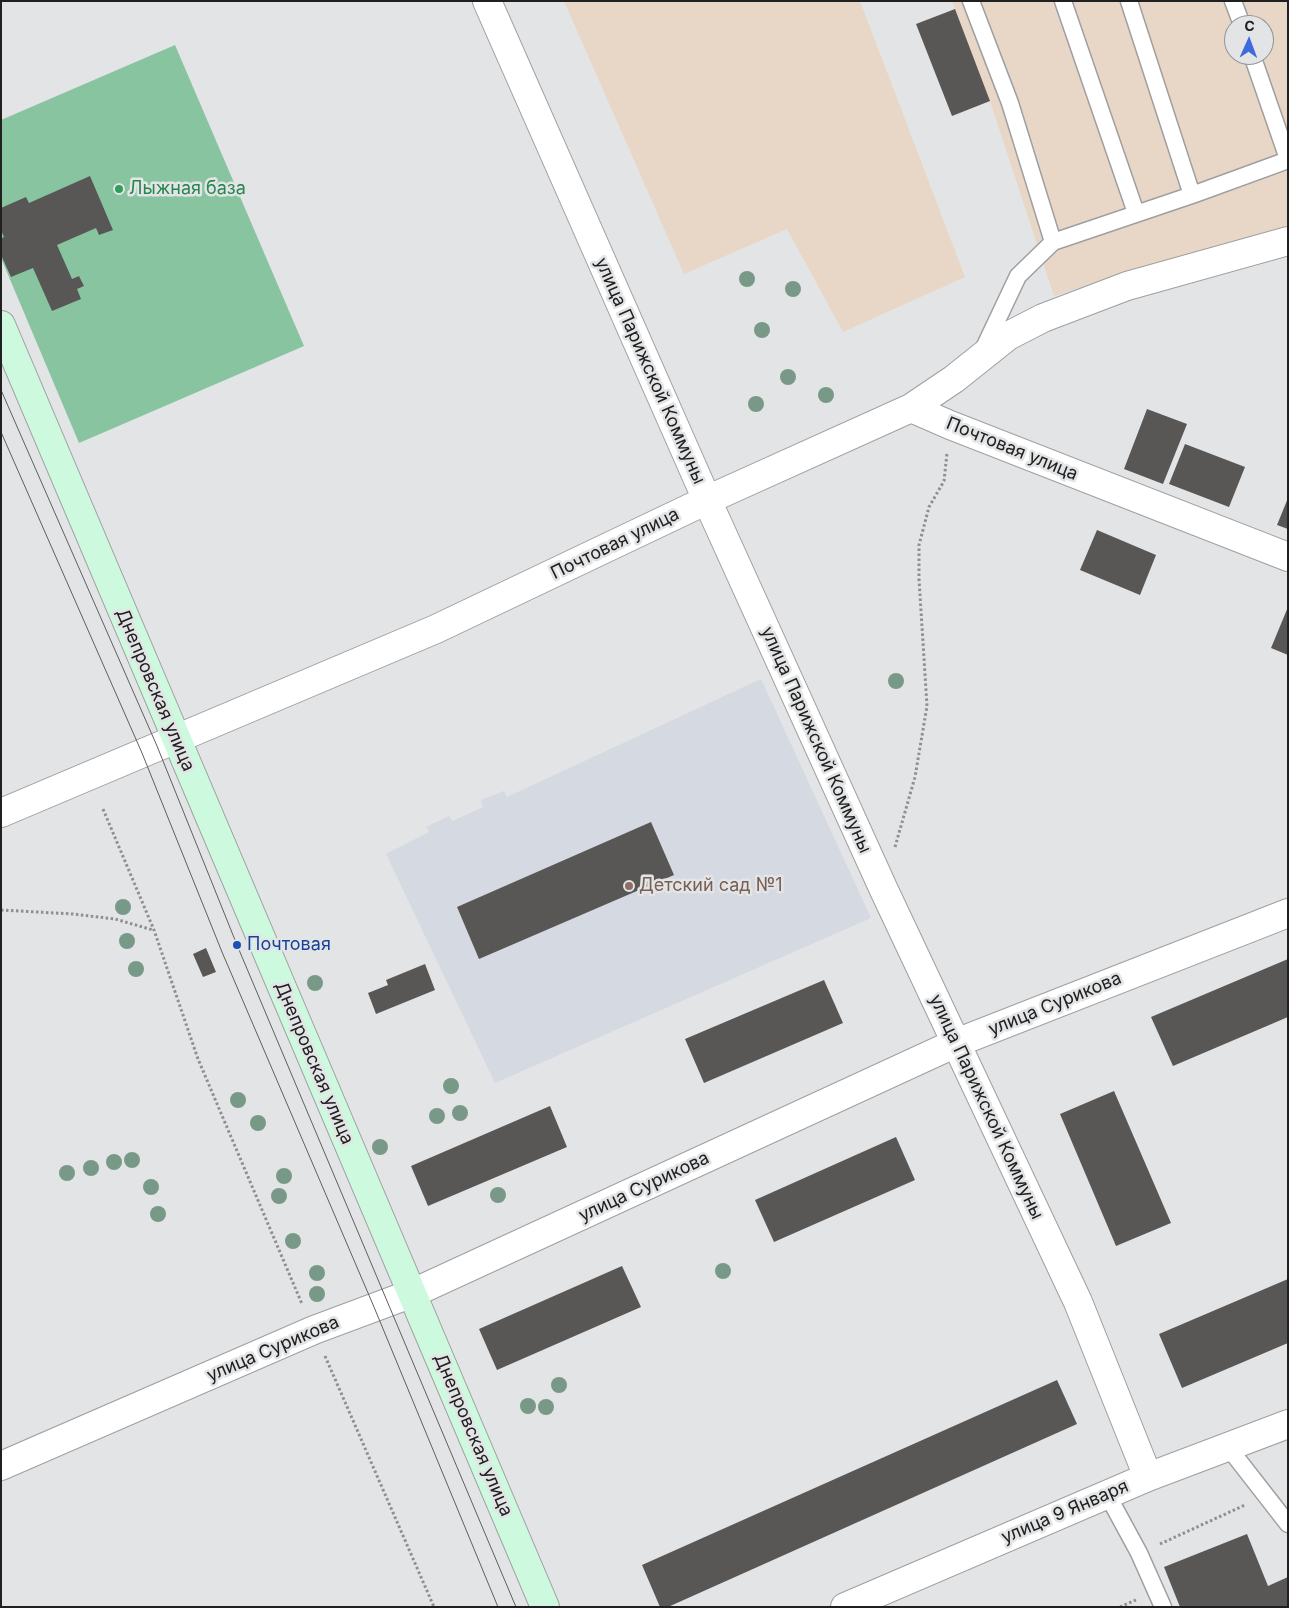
<!DOCTYPE html>
<html>
<head>
<meta charset="utf-8">
<style>
	body { margin:0 }
	#map { position:relative; width:1289px; height:1608px; overflow:hidden; background:#e3e4e5; font-family:Inter,sans-serif }
	canvas { display:block }
	.frame { position:absolute; inset:0; border:2px solid #202021; pointer-events:none }
	.north { position:absolute; left:1224px; top:15px; width:50px; height:50px; box-sizing:border-box; background:#e3e4e5; border:1px solid #959697; border-radius:50%; rotate:2deg; font-size:14px; font-weight:700; line-height:20px; text-align:center; color:#202021 }
	.north::after { content:''; display:block; margin:auto; width:18px; height:22px; background:#3f6adb; clip-path:polygon(50% 0,100% 100%,50% 72%,0 100%) }
</style>
</head>
<body>
<div id="map">
<canvas width="1289" height="1608"></canvas>
<div class="frame"></div>
<div class="north">С</div>
</div>
<script>
const ctx = document.querySelector('canvas').getContext('2d');
ctx.lineJoin = 'round';
function fill(path, color) { ctx.fillStyle = color; ctx.fill(path, 'evenodd'); }
const poly = rows => new Path2D(rows.map(r => 'M' + r).join(''));
function trace(path, color, width, dash) { ctx.strokeStyle = color; ctx.lineWidth = width; ctx.lineCap = dash ? 'butt' : 'round'; ctx.setLineDash(dash || []); ctx.stroke(path); }
function label(font, color, halo, rows, align = 'center') {
  ctx.font = font + ' Inter,sans-serif'; ctx.lineWidth = 5; ctx.setLineDash([]); ctx.textBaseline = 'middle'; ctx.strokeStyle = halo; ctx.fillStyle = color; for (const [text, x, y, turn = 0] of rows) {
    ctx.save(); ctx.translate(x, y); ctx.rotate((+turn || 0) * Math.PI / 180); ctx.textAlign = isNaN(turn) ? turn : align; if (halo) ctx.strokeText(text, 0, 0); ctx.fillText(text, 0, 0); ctx.restore();
  }
}
fill(poly([
	[564,1,860,1,965,277,843,332,787,229,684,274],
	[952,1,1288,1,1288,225,1054,296,990,101],
	[1234,25,1264,25,1264,55,1234,55]
]), '#e8d7c6');
fill(poly([
	[761,679,871,918,495,1083,386,854,429,832,426,827,449,816,453,821,483,807,481,800,504,791,507,797]
]), '#d5d9e1');
fill(poly([
	[175,45,304,346,79,443,1,258,1,120]
]), '#88c4a0');
fill(poly([
	[955,9,990,101,952,116,916,24],
	[90,176,113,230,99,235,96,228,57,245,72,279,79,276,84,286,77,289,81,299,52,311,33,268,11,277,1,255,1,239,4,237,1,230,1,208,26,197,29,203],
	[1147,409,1187,424,1163,484,1124,469],
	[1185,444,1245,467,1229,507,1169,484],
	[1288,498,1288,529,1277,525],
	[1097,530,1156,555,1140,595,1080,570],
	[1288,607,1288,655,1271,648],
	[651,822,674,875,479,959,457,907],
	[206,948,216,972,203,977,193,954],
	[1288,959,1288,1017,1173,1066,1151,1017],
	[425,964,435,990,376,1014,368,993,388,985,386,980],
	[824,980,843,1023,704,1083,685,1039],
	[1114,1091,1171,1223,1116,1246,1060,1114],
	[550,1106,567,1147,428,1206,411,1166],
	[896,1137,915,1180,774,1242,755,1200],
	[622,1266,641,1307,497,1370,479,1329],
	[1288,1279,1288,1343,1182,1388,1159,1334],
	[1057,1380,1077,1424,668,1607,660,1607,642,1565],
	[1247,1534,1268,1586,1288,1577,1288,1607,1180,1607,1164,1567]
]), '#585756');
const lane = poly([
	[971,1,1010,103,1053,242],
	[1063,1,1136,213],
	[1129,1,1192,195],
	[1233,1,1242,25],
	[1252,55,1288,159],
	[983,350,1018,276,1053,242,1192,195,1288,160],
	[1228,1447,1288,1524],
	[1107,1494,1139,1553,1163,1607]
]);
const street = poly([
	[487,1,707,500,883,888,1078,1302,1148,1477],
	[911,408,954,379,1008,336,1043,318,1127,286,1288,241],
	[1,813,436,629,707,500,911,408,950,425,1288,557],
	[1,1466,314,1330,413,1293,956,1043,1288,913],
	[845,1607,1148,1477,1288,1424]
]);
const secondary = poly([
	[1,325,545,1607]
]);
trace(lane, '#9f9fa1', 19);
trace(street, '#9f9fa1', 30);
trace(secondary, '#9f9fa1', 30);
trace(poly([
	[103,809,154,930,198,1059,302,1304],
	[895,847,915,777,927,706,919,579,919,545,929,507,944,481,947,453],
	[1,910,73,914,115,919,153,930],
	[325,1356,434,1607],
	[1160,1544,1245,1505],
	[1120,1607,1136,1600]
]), '#8e8f90', 3, [2.5, 2.5]);
trace(lane, '#fff', 16);
trace(street, '#fff', 28);
trace(secondary, '#cdf9de', 28);
trace(poly([
	[1,390,157,746,237,945,516,1607],
	[1,432,142,753,222,952,374,1307,498,1607]
]), '#5e5e5f', 1);
ctx.fillStyle = '#799988';
for (const [x, y] of [
	[747,279],
	[793,289],
	[762,330],
	[788,377],
	[826,395],
	[756,404],
	[896,681],
	[123,907],
	[127,941],
	[136,969],
	[315,983],
	[451,1086],
	[238,1100],
	[460,1113],
	[437,1116],
	[258,1123],
	[380,1147],
	[132,1160],
	[114,1162],
	[91,1168],
	[67,1173],
	[284,1176],
	[151,1187],
	[498,1195],
	[279,1196],
	[158,1214],
	[293,1241],
	[723,1271],
	[317,1273],
	[317,1294],
	[559,1385],
	[528,1406],
	[546,1407]
]) { ctx.beginPath(); ctx.arc(x, y, 8, 0, 2 * Math.PI); ctx.fill(); }
for (const [x, y, r, color] of [
	[119,189,5,"#2e9e5b"],
	[629,886,5,"#8d6e63"],
	[237,945,5,"#1a4fb4"]
]) { const dot = new Path2D(); dot.arc(x, y, r, 0, 2 * Math.PI); ctx.fillStyle = color; ctx.fill(dot); trace(dot, '#e3e4e5', 2); }
label('18px', '#27864d', '#e3e4e5', [
	["Лыжная база",129,189]
], 'left');
label('18px', '#202021', '#e3e4e5', [
	["улица Парижской Коммуны",650,371,66],
	["Почтовая улица",1012,449,22],
	["Почтовая улица",615,544,-26],
	["Днепровская улица",155,690,67],
	["улица Парижской Коммуны",816,740,66],
	["улица Сурикова",1055,1004,-22],
	["Днепровская улица",314,1063,67],
	["улица Парижской Коммуны",986,1107,65],
	["улица Сурикова",644,1187,-25],
	["улица Сурикова",273,1349,-23],
	["Днепровская улица",473,1435,67],
	["улица 9 Января",1065,1512,-23]
]);
label('18px', '#785e54', '#e3e4e5', [
	["Детский сад №1",639,886]
], 'left');
label('18px', '#164399', '#e3e4e5', [
	["Почтовая",247,945]
], 'left');
</script>
</body>
</html>
